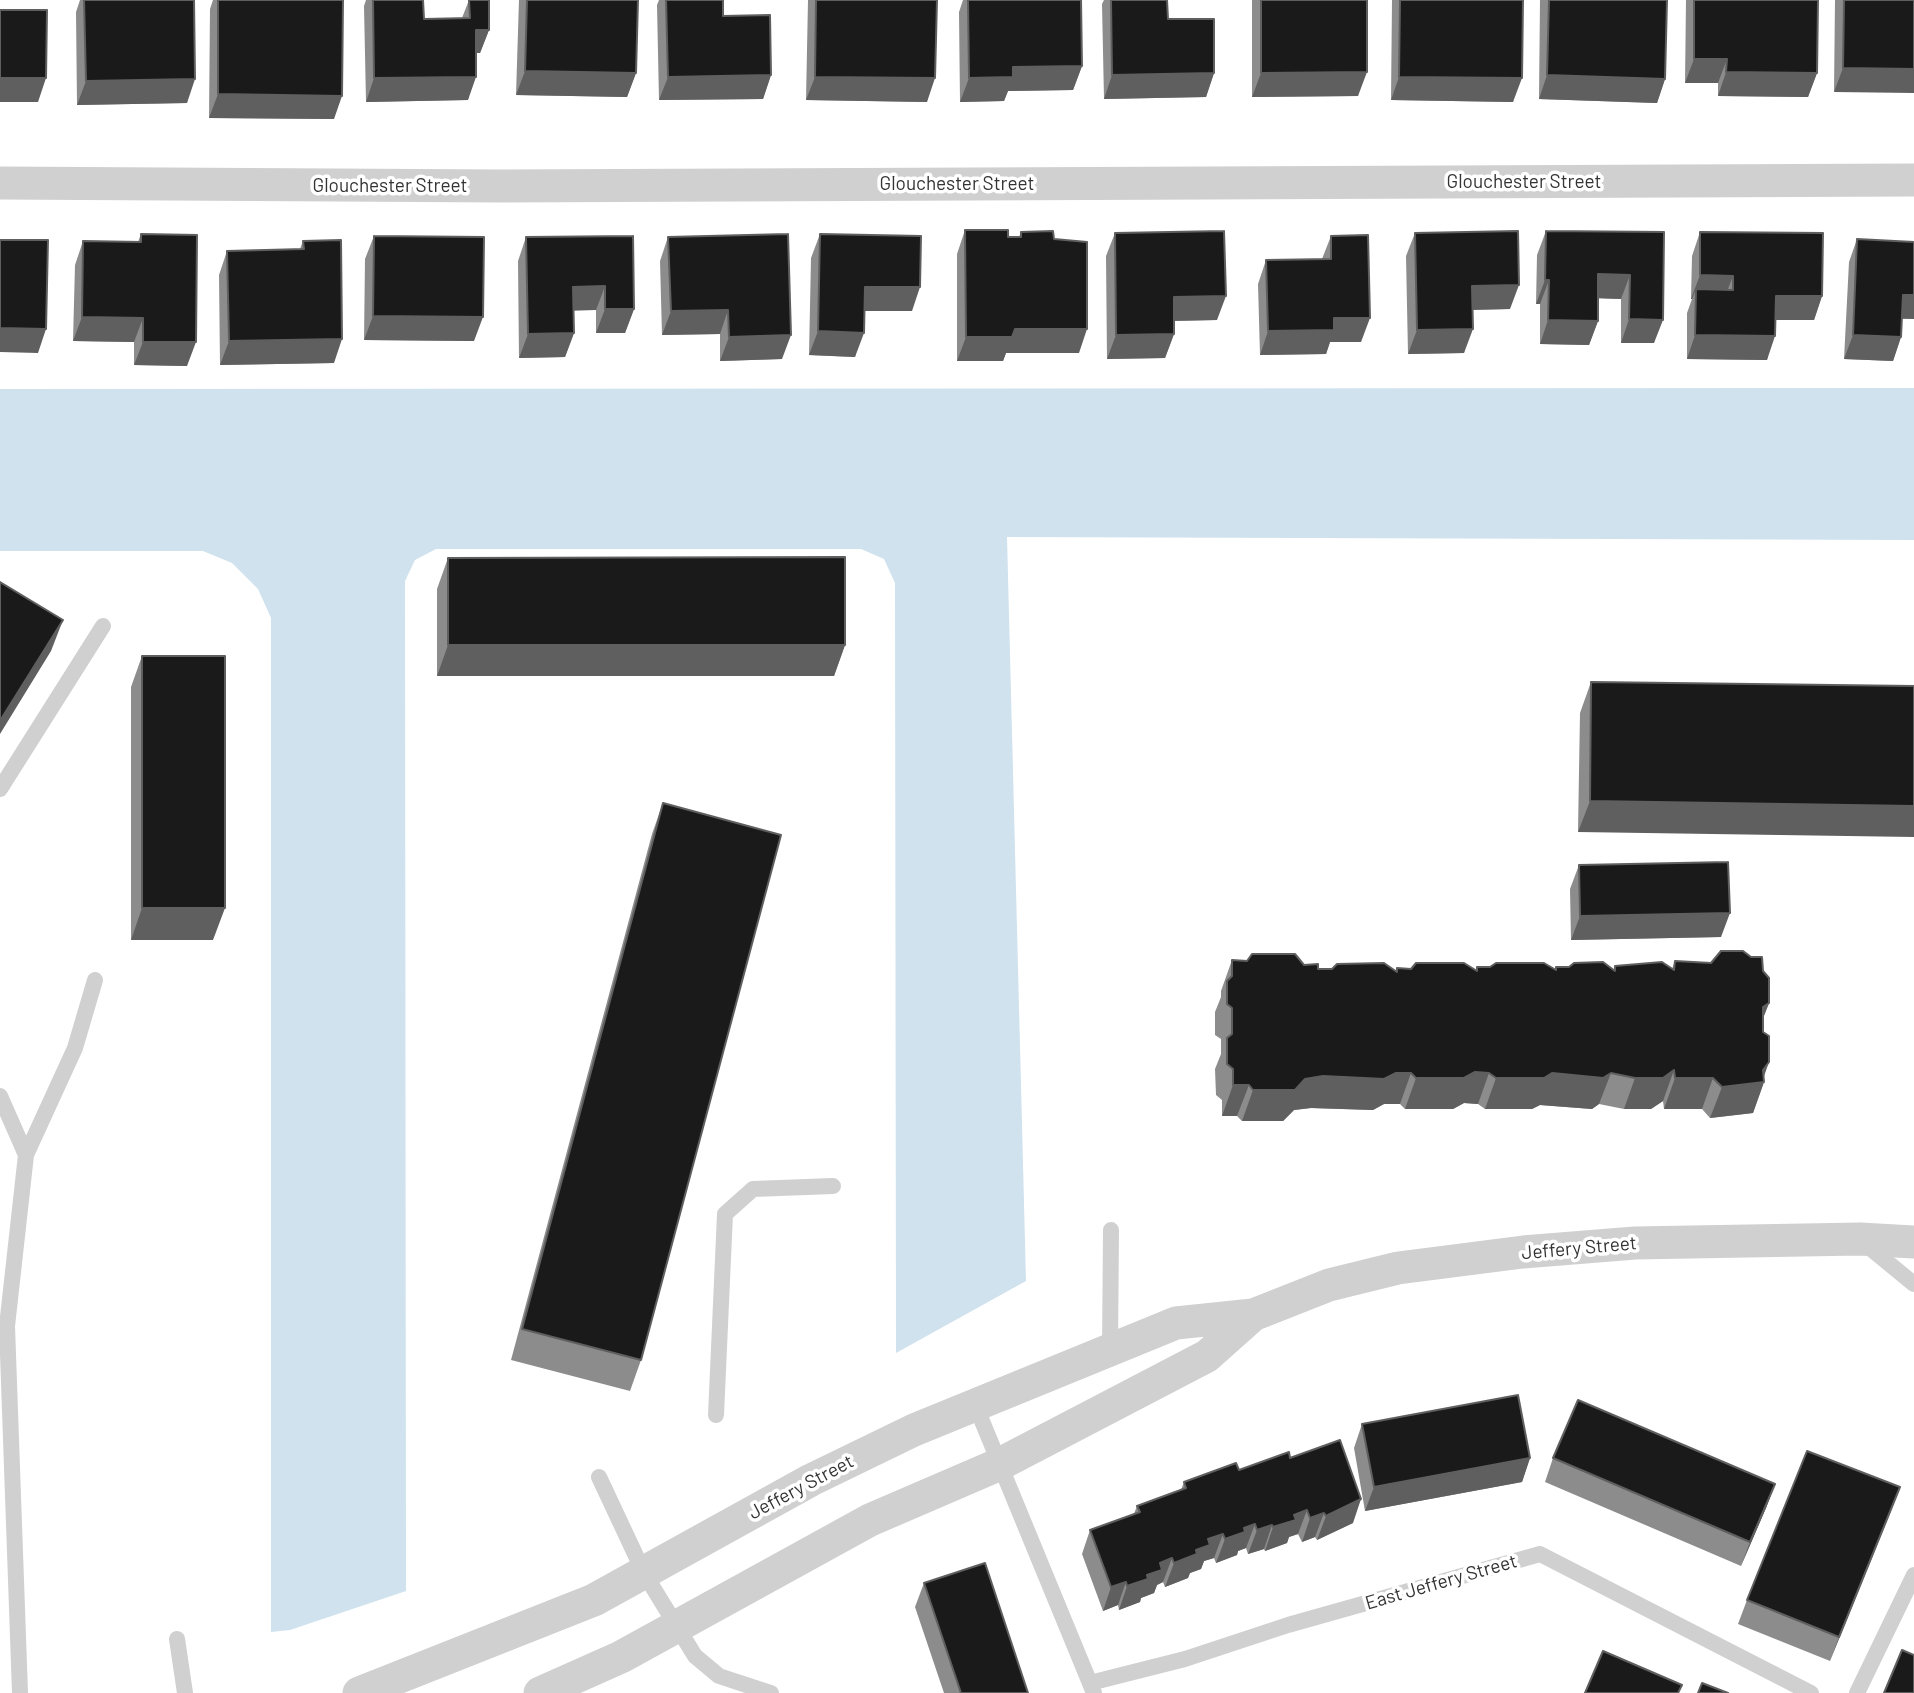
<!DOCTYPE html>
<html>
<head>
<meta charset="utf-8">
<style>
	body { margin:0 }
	canvas { display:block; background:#fff }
</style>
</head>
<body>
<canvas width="1914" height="1693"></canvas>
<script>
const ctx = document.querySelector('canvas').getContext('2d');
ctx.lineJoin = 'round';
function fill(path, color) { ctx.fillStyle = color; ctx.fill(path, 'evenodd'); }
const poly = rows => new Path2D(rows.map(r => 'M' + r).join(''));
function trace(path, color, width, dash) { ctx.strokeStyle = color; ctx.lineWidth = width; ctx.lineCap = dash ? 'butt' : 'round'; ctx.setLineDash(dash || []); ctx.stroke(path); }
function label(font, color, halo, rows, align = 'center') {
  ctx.font = font + ' Barlow,sans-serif'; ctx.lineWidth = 7; ctx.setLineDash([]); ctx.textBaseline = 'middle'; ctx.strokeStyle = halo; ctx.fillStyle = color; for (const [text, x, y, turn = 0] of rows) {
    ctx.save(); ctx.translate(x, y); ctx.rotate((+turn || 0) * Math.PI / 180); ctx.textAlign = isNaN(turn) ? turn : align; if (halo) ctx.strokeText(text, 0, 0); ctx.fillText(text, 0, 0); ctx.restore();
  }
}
fill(poly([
	[1914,388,1914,540,1007,537,1026,1281,896,1353,895,583,884,559,861,549,436,549,415,560,405,581,406,1591,290,1630,271,1632,271,618,258,589,232,563,203,551,0,551,0,389]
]), '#cfe2ee');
trace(poly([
	[0,789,103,626],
	[0,1096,26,1155,7,1326,20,1693],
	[26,1155,75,1048,95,980],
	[1864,1243,1914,1284],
	[1110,1349,1111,1230],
	[975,1404,1094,1693],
	[716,1415,725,1214,753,1189,833,1186],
	[599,1477,644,1573,695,1656,719,1676,771,1693],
	[177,1639,185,1693],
	[1090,1683,1185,1659,1288,1625,1540,1554,1811,1693],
	[1857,1693,1914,1575]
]), '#d0d0d0', 16);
trace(poly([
	[0,183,501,186,1914,180],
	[359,1693,594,1600,811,1480,914,1430,1176,1323,1253,1315,1329,1285,1398,1268,1523,1252,1635,1243,1860,1239,1914,1242],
	[540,1693,621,1657,870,1520,1000,1464,1207,1356,1253,1315]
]), '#d0d0d0', 33);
fill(poly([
	[80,0,194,0,187,103,77,105,76,12],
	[213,0,343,0,334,119,209,118,210,9],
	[366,0,423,0,424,19,462,18,469,0,489,30,480,53,476,53,468,100,366,102,364,6],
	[519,0,638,0,636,73,627,97,516,95],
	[659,0,723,0,723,16,771,75,763,99,659,100,657,5],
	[808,0,937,0,927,102,806,100],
	[963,0,1081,0,1082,66,1073,90,1008,91,1004,101,960,102,959,12],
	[1104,0,1167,0,1168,19,1214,73,1206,97,1104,99,1102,4],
	[1252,0,1367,0,1358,96,1252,97],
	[1392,0,1523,0,1513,102,1391,100],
	[1540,0,1667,0,1665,79,1657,103,1539,99],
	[1686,0,1818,0,1817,73,1808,97,1718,96,1718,83,1685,83],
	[1835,0,1914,0,1834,92],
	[965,230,1008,237,1019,237,1021,232,1054,239,1079,353,1006,353,1003,361,957,361,957,254],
	[1546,231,1664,232,1654,343,1621,343,1621,299,1598,298,1598,321,1589,345,1540,344,1540,304,1536,304,1537,255],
	[1700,232,1822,296,1814,320,1775,320,1767,360,1687,359,1687,313,1692,299,1691,299,1692,256],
	[1115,233,1217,320,1174,321,1174,334,1165,358,1107,359,1106,256],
	[1415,233,1510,309,1473,310,1464,353,1408,354,1406,256],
	[141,234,187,366,134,365,134,342,73,341,75,265,83,241,138,242],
	[820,234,912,311,865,311,855,357,809,355,811,258],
	[374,236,474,341,364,340,365,259],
	[633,236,634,309,625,333,596,333,596,310,573,310,574,333,565,357,519,358,518,261,526,237],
	[1331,236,1361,342,1330,342,1326,354,1260,355,1258,284,1266,260,1322,259],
	[668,237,782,359,720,361,720,334,662,335,660,261],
	[1857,239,1914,242,1914,319,1902,319,1901,337,1893,361,1844,359,1849,262],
	[303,241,334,363,220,365,219,275,227,251,300,249],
	[448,558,845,645,834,676,437,676,437,589],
	[142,656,213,940,131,940,131,687],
	[1591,682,1914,686,1578,832,1580,713],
	[663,803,641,1360,630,1391,511,1360,652,834],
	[1579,865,1721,937,1571,940,1570,889],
	[1232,960,1304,965,1318,969,1396,971,1397,968,1476,970,1477,967,1555,970,1556,967,1614,970,1615,966,1672,969,1675,961,1763,971,1769,1003,1763,1018,1764,1082,1753,1113,1710,1118,1702,1109,1664,1109,1663,1101,1651,1109,1624,1109,1599,1104,1592,1109,1540,1105,1532,1109,1485,1109,1478,1104,1464,1103,1453,1109,1405,1109,1400,1104,1384,1104,1373,1110,1311,1108,1294,1110,1283,1121,1242,1121,1237,1116,1222,1116,1222,1100,1216,1095,1215,1069,1221,1054,1221,1039,1215,1035,1215,1012,1221,997,1221,991],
	[1362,1424,1530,1458,1522,1482,1365,1511,1354,1448],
	[1290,1458,1353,1523,1317,1540,1315,1537,1302,1542,1298,1534,1289,1537,1287,1543,1265,1551,1264,1549,1248,1554,1246,1548,1238,1551,1237,1555,1216,1563,1214,1558,1204,1561,1201,1569,1190,1573,1188,1578,1165,1587,1163,1582,1157,1585,1154,1593,1141,1598,1140,1602,1119,1610,1118,1605,1103,1611,1082,1554,1090,1530,1134,1514,1137,1506,1181,1490,1184,1482],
	[1553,1458,1775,1484,1766,1508,1741,1566,1545,1482],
	[1900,1487,1830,1661,1738,1624,1747,1600],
	[924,1583,1028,1693,944,1693,915,1607]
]), '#8c8c8c');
fill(poly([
	[476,30,489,30,480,53,467,53],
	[1694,59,1727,59,1718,83,1685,83],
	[1082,66,1073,90,1008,91,1004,101,960,102,969,78,1013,67],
	[1843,68,1914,69,1914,93,1834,92],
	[525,71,636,73,627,97,516,95],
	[1367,72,1358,96,1252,97,1261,73],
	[1726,72,1817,73,1808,97,1718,96],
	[1214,73,1206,97,1104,99,1112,75],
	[771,75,763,99,659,100,668,77],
	[1547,75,1665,79,1657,103,1539,99],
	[476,77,468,100,366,102,374,78],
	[815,77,935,78,927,102,806,100],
	[1399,77,1522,78,1513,102,1391,100],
	[0,78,46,78,38,102,0,102],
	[195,79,187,103,77,105,86,81],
	[218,94,342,96,334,119,209,118],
	[1598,274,1630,275,1621,299,1590,298],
	[1700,275,1733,276,1724,299,1696,289,1692,299,1691,299],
	[1545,280,1549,280,1540,304,1536,304],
	[1519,285,1510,309,1464,310,1472,286],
	[605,286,596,310,564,311,573,287],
	[865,287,920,287,912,311,856,311],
	[1903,295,1914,295,1914,319,1895,318],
	[1226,296,1217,320,1165,321,1174,297],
	[1776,296,1822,296,1814,320,1767,320],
	[605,309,634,309,625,333,596,333],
	[728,310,720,334,662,335,671,311],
	[373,316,483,317,474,341,364,340],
	[82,317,143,318,134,342,73,341],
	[1334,318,1370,318,1361,342,1330,342,1326,354,1260,355,1268,331],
	[1629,319,1663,320,1654,343,1621,343],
	[1548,320,1598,321,1589,345,1540,344],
	[0,328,46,329,38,353,0,352],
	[1015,329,1087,329,1079,353,1006,353,1003,361,957,361,966,337],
	[1473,329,1464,353,1408,354,1417,330],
	[818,331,864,333,855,357,809,355],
	[574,333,565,357,519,358,528,334],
	[1174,334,1165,358,1107,359,1116,335],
	[791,335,782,359,720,361,729,337],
	[1695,335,1775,336,1767,360,1687,359],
	[1853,335,1901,337,1893,361,1844,359],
	[342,339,334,363,220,365,229,341],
	[143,342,196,342,187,366,134,365],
	[63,620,51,651,0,734,0,721],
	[448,645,845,645,834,676,437,676],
	[1590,801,1914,806,1914,837,1578,832],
	[142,908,225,908,213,940,131,940],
	[1730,913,1721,937,1571,940,1580,916],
	[1769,1003,1757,1034,1763,1007],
	[1769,1062,1762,1082,1764,1082,1753,1113,1710,1118,1722,1087,1763,1070],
	[1674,1070,1663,1101,1651,1109,1624,1109,1635,1078],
	[1475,1072,1489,1073,1478,1104,1464,1103,1453,1109,1405,1109,1416,1078],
	[1396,1073,1411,1073,1400,1104,1384,1104,1373,1110,1311,1108,1294,1110,1283,1121,1242,1121,1253,1090,1323,1076],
	[1552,1073,1611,1073,1599,1104,1592,1109,1540,1105,1532,1109,1485,1109,1496,1078],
	[1675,1078,1713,1078,1702,1109,1664,1109],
	[1233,1085,1249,1085,1237,1116,1222,1116],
	[1530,1458,1522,1482,1365,1511,1374,1487],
	[1775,1484,1766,1508,1741,1566,1750,1542],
	[1900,1487,1891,1511,1830,1661,1839,1637],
	[1361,1499,1353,1523,1317,1540,1326,1516],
	[1307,1510,1298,1534,1289,1537,1287,1543,1265,1551,1273,1527,1294,1515],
	[1324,1513,1315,1537,1302,1542,1310,1518],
	[1255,1524,1246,1548,1238,1551,1237,1555,1216,1563,1225,1539,1244,1528],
	[1272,1525,1264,1549,1248,1554,1257,1530],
	[1223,1534,1214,1558,1204,1561,1201,1569,1190,1573,1188,1578,1165,1587,1174,1563,1196,1550,1208,1539],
	[1172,1558,1163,1582,1157,1585,1154,1593,1141,1598,1140,1602,1119,1610,1127,1586,1147,1575,1160,1563],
	[1126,1582,1118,1605,1103,1611,1111,1587]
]), '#5f5f5f');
const building = poly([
	[84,0,194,0,195,79,86,81,84,0],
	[218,0,343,0,342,96,218,94,218,0],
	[373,0,423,0,424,19,470,18,469,0,489,0,489,30,476,30,476,77,374,78,373,0],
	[527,0,638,0,636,73,525,71,527,0],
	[666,0,723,0,723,16,770,15,771,75,668,77,666,0],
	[816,0,937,0,935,78,815,77,816,0],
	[968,0,1081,0,1082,66,1013,67,1013,77,969,78,968,0],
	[1111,0,1167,0,1168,19,1214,19,1214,73,1112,75,1111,0],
	[1261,0,1367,0,1367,72,1261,73,1261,0],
	[1400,0,1523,0,1522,78,1399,77,1400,0],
	[1549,0,1667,0,1665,79,1547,75,1549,0],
	[1694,0,1818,0,1817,73,1726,72,1727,59,1694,59,1694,0],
	[1844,0,1914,0,1914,69,1843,68,1844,0],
	[0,10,47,10,46,78,0,78,0,10],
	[965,230,1008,230,1008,237,1021,237,1021,232,1053,231,1054,239,1087,242,1087,329,1015,329,1012,337,966,337,965,230],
	[1224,231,1226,296,1174,297,1174,334,1116,335,1115,233,1224,231],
	[1518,231,1519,285,1472,286,1473,329,1417,330,1415,233,1518,231],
	[1546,231,1664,232,1663,320,1629,319,1630,275,1598,274,1598,321,1548,320,1549,280,1545,280,1546,231],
	[1700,232,1823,233,1822,296,1776,296,1775,336,1695,335,1696,289,1733,290,1733,276,1700,275,1700,232],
	[141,234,197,235,196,342,143,342,143,318,82,317,83,241,141,242,141,234],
	[788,234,791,335,729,337,728,310,671,311,668,237,788,234],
	[820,234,921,236,920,287,865,287,864,333,818,331,820,234],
	[1368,235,1370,318,1334,318,1334,330,1268,331,1266,260,1331,259,1331,236,1368,235],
	[374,236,484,237,483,317,373,316,374,236],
	[633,236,634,309,605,309,605,286,573,287,574,333,528,334,526,237,633,236],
	[1857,239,1914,242,1914,295,1903,295,1901,337,1853,335,1857,239],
	[0,240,48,240,46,329,0,328,0,240],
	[341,240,342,339,229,341,227,251,304,249,303,241,341,240],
	[845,557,845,645,448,645,448,558,845,557],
	[0,582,63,620,0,721,0,582],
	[142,656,225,656,225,908,142,908,142,656],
	[1591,682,1914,686,1914,806,1590,801,1591,682],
	[663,803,781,835,641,1360,522,1329,663,803],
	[1728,862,1730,913,1580,916,1579,865,1728,862],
	[1721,951,1743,951,1751,957,1762,957,1763,971,1769,978,1769,1003,1763,1007,1763,1032,1769,1036,1769,1062,1763,1070,1764,1082,1722,1087,1713,1078,1675,1078,1674,1070,1663,1078,1635,1078,1611,1073,1603,1078,1552,1073,1544,1078,1496,1078,1489,1073,1475,1072,1464,1078,1416,1078,1411,1073,1396,1073,1384,1079,1323,1076,1305,1079,1295,1090,1253,1090,1249,1085,1233,1085,1233,1069,1227,1064,1227,1038,1232,1034,1232,1008,1227,1004,1227,981,1232,976,1232,960,1247,961,1252,954,1295,954,1304,965,1318,964,1318,969,1332,969,1337,964,1384,963,1397,972,1397,968,1411,969,1416,963,1464,963,1477,971,1477,967,1490,967,1496,963,1544,963,1556,970,1556,967,1569,967,1574,963,1603,962,1615,971,1615,966,1662,962,1674,970,1675,961,1711,963,1721,951],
	[1518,1395,1530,1458,1374,1487,1362,1424,1518,1395],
	[1578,1400,1775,1484,1750,1542,1553,1458,1578,1400],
	[1340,1440,1361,1499,1326,1516,1324,1513,1310,1518,1307,1510,1294,1515,1296,1520,1273,1527,1272,1525,1257,1530,1255,1524,1244,1528,1245,1532,1225,1539,1223,1534,1208,1539,1210,1545,1196,1550,1197,1554,1174,1563,1172,1558,1160,1563,1162,1570,1147,1575,1148,1579,1127,1586,1126,1582,1111,1587,1090,1530,1140,1512,1137,1506,1186,1488,1184,1482,1236,1463,1239,1470,1289,1452,1290,1458,1340,1440],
	[1807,1451,1900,1487,1839,1637,1747,1600,1807,1451],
	[985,1563,1028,1693,961,1693,924,1583,985,1563],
	[1902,1650,1914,1655,1914,1693,1884,1693,1902,1650],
	[1603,1651,1682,1685,1678,1693,1585,1693,1603,1651],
	[1702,1683,1728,1693,1698,1693,1702,1683]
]);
fill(building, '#1a1a1a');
trace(building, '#5f5f5f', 2);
label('19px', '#333', '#fff', [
	["Glouchester Street",1524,182],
	["Glouchester Street",957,184],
	["Glouchester Street",390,186],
	["Jeffery Street",1579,1248,-5],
	["Jeffery Street",801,1487,-28],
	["East Jeffery Street",1441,1582,-16]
]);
</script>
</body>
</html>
